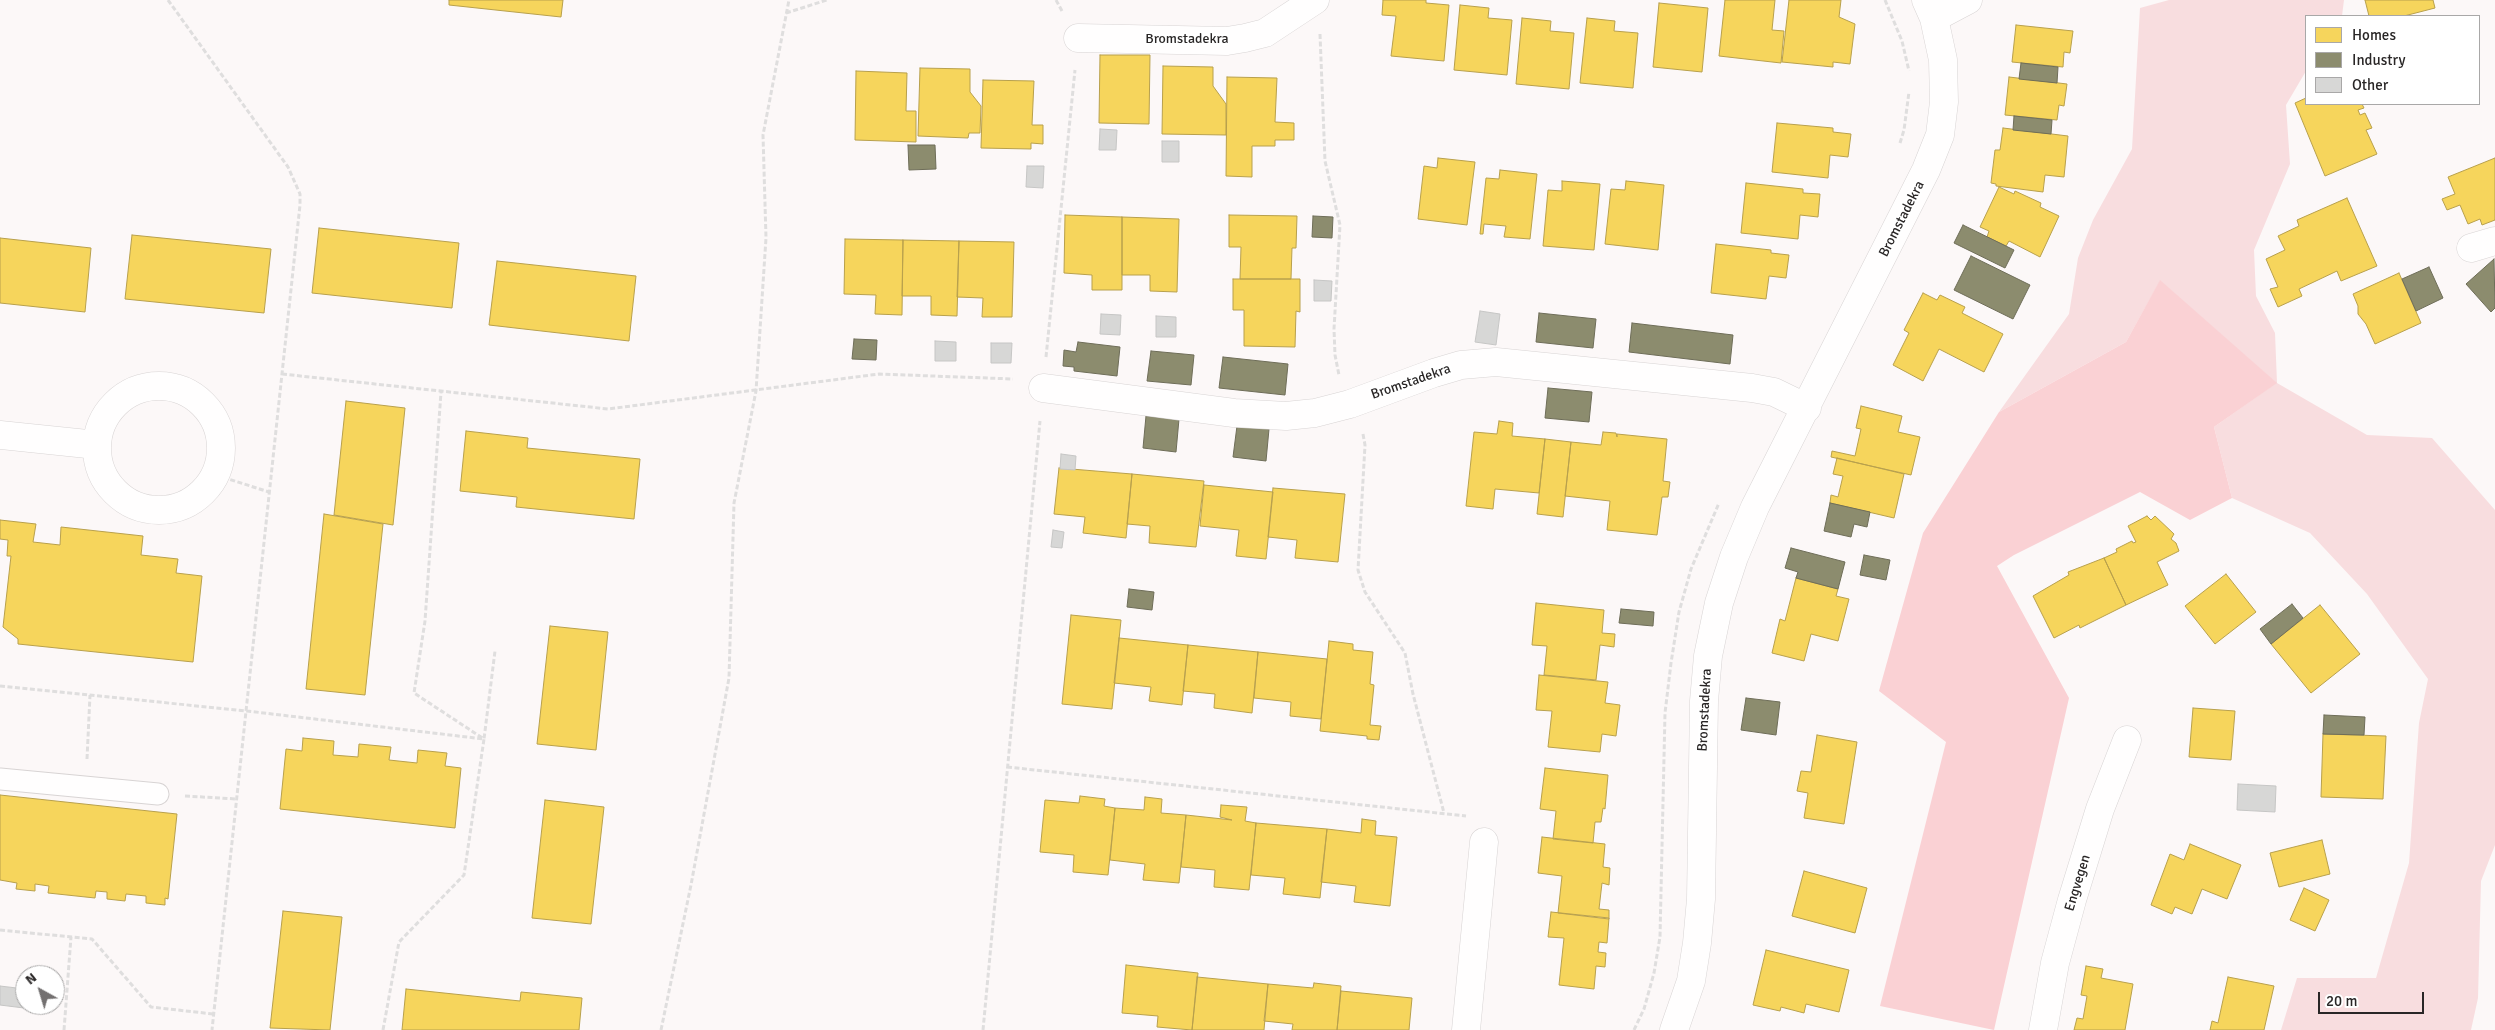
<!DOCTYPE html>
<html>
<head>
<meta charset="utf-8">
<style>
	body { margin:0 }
	#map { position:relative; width:2495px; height:1030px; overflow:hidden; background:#fcf8f8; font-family:Signika,sans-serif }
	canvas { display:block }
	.legend { position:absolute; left:2305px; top:15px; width:175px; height:90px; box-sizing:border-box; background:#fff; border:1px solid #a9a8a8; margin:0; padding:6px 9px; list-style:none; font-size:15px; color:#292626 }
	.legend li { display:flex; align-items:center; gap:10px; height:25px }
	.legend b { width:25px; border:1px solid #a9a8a8 }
	.north { position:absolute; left:15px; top:965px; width:50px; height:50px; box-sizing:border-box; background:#fff; border:1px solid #a9a8a8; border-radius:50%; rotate:321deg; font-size:14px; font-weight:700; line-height:20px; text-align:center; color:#292626 }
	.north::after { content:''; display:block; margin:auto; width:18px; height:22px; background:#737070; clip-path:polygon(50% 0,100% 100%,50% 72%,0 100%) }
	.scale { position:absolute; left:2318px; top:992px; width:106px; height:22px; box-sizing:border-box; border:2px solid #292626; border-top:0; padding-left:6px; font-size:15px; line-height:18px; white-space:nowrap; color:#292626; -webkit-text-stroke:4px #fff; paint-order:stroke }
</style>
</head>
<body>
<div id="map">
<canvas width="2495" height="1030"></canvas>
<ul class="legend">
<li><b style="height:14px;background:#f6d55c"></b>Homes</li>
<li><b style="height:14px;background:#8c8c6e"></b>Industry</li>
<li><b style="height:14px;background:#d7d7d6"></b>Other</li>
</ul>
<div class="north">N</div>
<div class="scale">20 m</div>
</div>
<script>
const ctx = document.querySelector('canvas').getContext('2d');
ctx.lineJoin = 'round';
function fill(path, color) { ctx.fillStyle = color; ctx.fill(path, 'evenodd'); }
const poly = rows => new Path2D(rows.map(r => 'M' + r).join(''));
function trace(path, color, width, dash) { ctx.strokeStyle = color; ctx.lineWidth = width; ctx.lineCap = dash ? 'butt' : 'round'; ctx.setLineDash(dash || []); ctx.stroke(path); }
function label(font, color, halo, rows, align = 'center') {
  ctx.font = font + ' Signika,sans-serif'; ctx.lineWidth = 5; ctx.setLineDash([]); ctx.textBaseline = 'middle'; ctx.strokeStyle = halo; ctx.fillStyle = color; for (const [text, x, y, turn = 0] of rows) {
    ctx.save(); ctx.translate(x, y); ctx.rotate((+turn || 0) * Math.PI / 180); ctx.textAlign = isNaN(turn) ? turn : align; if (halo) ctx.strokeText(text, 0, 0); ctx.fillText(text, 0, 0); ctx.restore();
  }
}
fill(poly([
	[2169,0,2344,0,2342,16,2306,16,2306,71,2286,105,2290,164,2254,250,2256,296,2275,333,2277,383,2367,435,2432,438,2495,510,2495,845,2481,881,2478,998,2471,1030,2281,1030,2297,978,2376,978,2409,863,2419,723,2428,679,2367,594,2310,533,2232,498,2214,427,2276,383,2160,281,2126,342,1999,412,2069,314,2078,258,2093,220,2132,149,2140,8]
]), '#f8dddf');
fill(poly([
	[2160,280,2277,383,2214,427,2232,498,2190,520,2140,492,2014,555,1997,566,2069,698,1994,1030,1880,1006,1946,742,1879,691,1923,533,1999,412,2126,342]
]), '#fad1d4');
const homes = poly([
	[449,0,563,0,561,17,449,5,449,0],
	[1383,0,1426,0,1426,3,1449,5,1444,61,1391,56,1396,16,1382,15,1383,0],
	[1725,0,1775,0,1772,30,1784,31,1781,63,1719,56,1725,0],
	[1789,0,1841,0,1839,17,1855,24,1850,64,1833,62,1833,67,1782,62,1789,0],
	[2365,0,2433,0,2435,8,2404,16,2369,16,2365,0],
	[1659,3,1708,8,1702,72,1653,67,1659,3],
	[1460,5,1489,8,1488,18,1512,20,1507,75,1454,70,1460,5],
	[1522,18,1551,21,1550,31,1574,33,1569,89,1516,84,1522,18],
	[1587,18,1615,21,1614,31,1638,33,1633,88,1580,83,1587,18],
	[2016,25,2073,31,2070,53,2064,52,2063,67,2012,62,2016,25],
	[1100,55,1150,55,1149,124,1099,123,1100,55],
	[1163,66,1213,67,1213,86,1226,104,1226,135,1162,134,1163,66],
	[920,68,970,69,970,92,981,106,980,133,969,133,968,138,918,136,920,68],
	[856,71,907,73,906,111,916,111,916,142,855,140,856,71],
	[1227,77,1277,78,1275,122,1294,123,1294,140,1275,140,1275,146,1252,146,1252,177,1226,176,1227,77],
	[2009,77,2067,84,2064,106,2059,105,2057,120,2005,115,2009,77],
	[983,80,1034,81,1032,125,1043,125,1043,144,1031,143,1031,149,981,148,983,80],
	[2306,98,2306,104,2362,104,2364,108,2358,110,2360,115,2365,113,2372,128,2366,130,2377,154,2325,176,2295,103,2306,98],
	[1777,123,1833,128,1833,132,1851,134,1848,157,1830,155,1828,178,1772,172,1777,123],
	[2003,128,2068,136,2064,177,2045,175,2043,192,1996,186,1996,184,1991,183,1995,150,2000,150,2003,128],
	[1438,158,1475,162,1467,225,1418,219,1424,166,1437,168,1438,158],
	[2495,158,2495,220,2482,225,2480,219,2468,224,2460,205,2447,210,2442,199,2455,194,2448,177,2495,158],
	[1500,170,1537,174,1530,239,1504,237,1506,226,1484,224,1483,234,1480,234,1486,178,1499,179,1500,170],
	[1562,181,1600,184,1594,250,1543,246,1548,190,1562,191,1562,181],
	[1626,181,1664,185,1658,250,1605,244,1611,189,1625,190,1626,181],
	[1746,183,1803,189,1803,193,1820,194,1818,217,1800,215,1798,239,1741,233,1746,183],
	[1999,187,2014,194,2015,191,2041,203,2040,207,2059,216,2040,257,2009,241,2006,246,1987,237,1989,231,1980,227,1999,187],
	[2347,198,2377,266,2341,281,2337,271,2299,289,2302,296,2278,307,2270,289,2278,287,2266,259,2285,250,2278,236,2299,226,2297,220,2347,198],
	[1065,215,1122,217,1122,290,1092,290,1092,275,1064,273,1065,215],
	[1229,215,1297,216,1296,248,1292,248,1291,279,1240,279,1241,247,1229,247,1229,215],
	[1122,217,1179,219,1177,292,1150,291,1150,275,1122,275,1122,217],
	[319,228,459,243,452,308,312,293,319,228],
	[132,235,271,249,264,313,125,299,132,235],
	[0,238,91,248,85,312,0,303,0,238],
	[845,239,903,240,902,315,875,314,876,295,844,294,845,239],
	[903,240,959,241,957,316,931,315,931,296,902,296,903,240],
	[959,241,1014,242,1012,317,982,317,983,298,957,297,959,241],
	[1716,244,1771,250,1771,253,1789,255,1786,278,1769,276,1766,299,1711,293,1716,244],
	[497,261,636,276,629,341,489,325,497,261],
	[2399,273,2421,323,2375,344,2366,324,2358,314,2358,306,2353,294,2399,273],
	[1233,279,1300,279,1300,312,1296,311,1295,347,1244,346,1244,310,1233,310,1233,279],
	[1923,293,1937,300,1940,295,1965,307,1962,313,2003,334,1984,372,1939,349,1923,381,1893,365,1909,333,1904,330,1923,293],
	[346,401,405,408,393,525,334,515,346,401],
	[1861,406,1902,416,1898,432,1920,437,1911,475,1831,457,1832,451,1855,456,1861,429,1856,428,1861,406],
	[1499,421,1513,423,1512,436,1545,439,1539,493,1495,489,1493,509,1466,506,1474,432,1497,434,1499,421],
	[466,431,528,438,527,448,640,459,634,519,516,507,517,497,460,491,466,431],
	[1603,432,1616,433,1617,437,1617,434,1667,439,1663,481,1670,482,1668,497,1662,497,1657,535,1607,530,1610,501,1565,496,1571,442,1601,445,1603,432],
	[1545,439,1571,442,1563,517,1537,514,1545,439],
	[1837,458,1904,474,1894,518,1830,503,1831,495,1838,497,1843,476,1833,474,1837,458],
	[1059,468,1132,474,1126,538,1083,533,1085,517,1054,514,1059,468],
	[1132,474,1204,481,1196,547,1149,543,1150,526,1127,524,1132,474],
	[1204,485,1273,492,1266,559,1236,556,1239,530,1200,526,1204,485],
	[1273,488,1345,494,1338,562,1295,558,1297,540,1268,537,1273,488],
	[324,514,383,524,365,695,306,689,324,514],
	[2147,516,2151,520,2155,516,2174,534,2171,539,2176,543,2179,551,2157,562,2168,585,2126,605,2104,558,2117,552,2116,549,2132,541,2133,543,2136,542,2128,526,2147,516],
	[0,520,36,524,33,542,60,545,61,527,143,536,141,555,178,559,176,573,202,576,193,662,18,644,18,639,3,627,11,556,7,556,8,540,0,539,0,520],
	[2104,558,2126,605,2080,628,2079,625,2054,638,2033,596,2069,575,2068,572,2104,558],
	[2226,574,2256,612,2215,644,2185,606,2226,574],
	[1796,578,1838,589,1836,596,1849,599,1838,641,1811,634,1804,661,1772,653,1780,619,1785,621,1796,578],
	[1536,603,1604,610,1602,633,1615,634,1614,647,1600,645,1596,680,1544,675,1547,646,1532,645,1536,603],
	[2320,605,2360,654,2311,693,2271,644,2320,605],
	[1071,615,1121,620,1112,709,1062,704,1071,615],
	[550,626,608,632,596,750,537,744,550,626],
	[1119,638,1188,645,1182,705,1149,701,1151,687,1114,683,1119,638],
	[1329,641,1353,644,1353,650,1373,652,1370,684,1374,685,1370,725,1381,726,1379,740,1367,739,1367,736,1320,731,1329,641],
	[1188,645,1258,652,1252,713,1214,708,1215,694,1183,691,1188,645],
	[1258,652,1327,659,1321,719,1290,716,1291,702,1254,698,1258,652],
	[1539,675,1608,682,1605,703,1620,705,1616,736,1602,734,1600,752,1548,747,1552,711,1536,710,1539,675],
	[2193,708,2235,711,2231,760,2189,757,2193,708],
	[2323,734,2386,736,2383,799,2321,797,2323,734],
	[1817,735,1857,742,1844,824,1804,818,1808,793,1797,791,1801,771,1811,772,1817,735],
	[303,738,334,741,333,755,358,757,359,744,391,747,389,760,417,763,418,750,447,753,445,766,461,768,455,828,280,809,286,749,302,751,303,738],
	[1545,768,1608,775,1605,809,1603,808,1601,822,1595,822,1593,843,1553,839,1556,811,1540,809,1545,768],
	[0,795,177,814,168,899,165,898,165,905,146,903,146,896,126,894,125,901,107,899,107,892,96,891,95,898,48,893,49,886,35,884,35,891,16,889,17,883,0,880,0,795],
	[1080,796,1105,799,1104,806,1115,808,1108,875,1073,872,1074,855,1040,852,1045,800,1079,803,1080,796],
	[1145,797,1162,799,1161,813,1186,815,1179,883,1143,880,1145,864,1110,860,1115,808,1144,810,1145,797],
	[545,800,604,807,591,924,532,918,545,800],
	[1221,805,1247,807,1245,821,1256,823,1249,890,1214,887,1215,870,1181,867,1186,815,1232,820,1220,817,1221,805],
	[1362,819,1376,821,1375,835,1397,837,1390,906,1354,902,1356,886,1321,882,1327,829,1361,833,1362,819],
	[1256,823,1327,829,1320,898,1283,894,1285,878,1251,875,1256,823],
	[1542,837,1605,844,1603,867,1610,868,1609,885,1602,883,1599,909,1609,910,1609,919,1558,913,1562,876,1538,873,1542,837],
	[2322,840,2330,874,2279,887,2270,853,2322,840],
	[2190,844,2241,865,2227,899,2202,889,2192,914,2175,907,2172,914,2151,905,2170,854,2184,860,2190,844],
	[1804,871,1867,888,1855,933,1792,916,1804,871],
	[2304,888,2329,900,2315,931,2290,920,2304,888],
	[283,911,342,917,330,1030,270,1028,283,911],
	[1551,912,1609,918,1607,943,1599,942,1598,952,1606,953,1605,967,1596,966,1594,989,1559,985,1564,938,1548,937,1551,912],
	[1766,950,1849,970,1839,1012,1806,1004,1804,1013,1781,1007,1780,1011,1753,1005,1766,950],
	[1126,965,1198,973,1192,1030,1157,1027,1158,1016,1122,1013,1126,965],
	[2086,966,2103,969,2101,978,2133,984,2125,1030,2074,1030,2077,1018,2083,1019,2087,996,2081,995,2086,966],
	[1197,977,1268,984,1264,1030,1192,1030,1197,977],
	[2228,977,2274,986,2264,1030,2210,1030,2212,1021,2218,1023,2228,977],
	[1314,983,1341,986,1337,1030,1292,1030,1293,1024,1264,1021,1268,984,1313,988,1314,983],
	[406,989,520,1001,521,992,582,998,579,1030,402,1030,406,989],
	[1341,991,1412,998,1409,1030,1337,1030,1341,991]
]);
fill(homes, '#f6d55c');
trace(homes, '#b8a04c', 1);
const industry = poly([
	[2021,63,2058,67,2057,83,2019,79,2021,63],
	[2014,116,2052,120,2051,134,2013,130,2014,116],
	[908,145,935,145,936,169,909,170,908,145],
	[1313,216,1333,217,1332,238,1312,237,1313,216],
	[1963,225,2014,250,2005,268,1954,243,1963,225],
	[1971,256,2030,285,2013,319,1954,290,1971,256],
	[2494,259,2495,308,2491,312,2466,284,2494,259],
	[2429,267,2443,298,2416,311,2402,279,2429,267],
	[1539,313,1596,319,1593,348,1536,342,1539,313],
	[1632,323,1733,335,1730,364,1629,352,1632,323],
	[854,339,877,340,876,360,852,359,854,339],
	[1078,342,1120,347,1117,376,1074,371,1074,367,1063,366,1064,350,1076,352,1078,342],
	[1151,351,1194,355,1191,385,1147,381,1151,351],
	[1223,357,1288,364,1285,395,1219,388,1223,357],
	[1548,388,1592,392,1589,422,1545,418,1548,388],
	[1146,416,1179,419,1176,452,1143,448,1146,416],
	[1237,426,1269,429,1266,461,1233,457,1237,426],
	[1830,503,1870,512,1867,527,1854,524,1851,537,1824,531,1830,503],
	[1791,548,1845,562,1838,589,1796,578,1798,572,1785,568,1791,548],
	[1864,555,1890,560,1886,580,1860,575,1864,555],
	[1129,589,1154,592,1152,610,1127,607,1129,589],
	[2292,604,2303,618,2271,644,2260,629,2292,604],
	[1621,609,1654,612,1653,626,1619,623,1621,609],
	[1746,698,1780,702,1776,735,1741,730,1746,698],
	[2324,715,2365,717,2364,735,2323,734,2324,715]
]);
fill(industry, '#8c8c6e');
trace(industry, '#6e6d58', 1);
const building = poly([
	[1100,129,1117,130,1116,150,1099,150,1100,129],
	[1162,141,1179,141,1179,162,1162,162,1162,141],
	[1027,166,1044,166,1043,188,1026,187,1027,166],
	[1314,280,1332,281,1331,301,1314,301,1314,280],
	[1480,311,1500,314,1496,345,1475,342,1480,311],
	[1101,314,1121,315,1120,335,1100,334,1101,314],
	[1156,316,1176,317,1176,337,1156,337,1156,316],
	[935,341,956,342,956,361,935,361,935,341],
	[991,343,1012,343,1011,363,991,363,991,343],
	[1061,454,1076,456,1075,470,1060,469,1061,454],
	[1053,530,1064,532,1062,548,1051,547,1053,530],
	[2238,784,2276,786,2275,812,2237,810,2238,784],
	[0,986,25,989,24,1008,0,1005,0,986]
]);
fill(building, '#d7d7d6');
trace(building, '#c6c6c5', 1);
const service = poly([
	[0,779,158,794]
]);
const minor = poly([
	[1934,18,1968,0],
	[1078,38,1227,41,1245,38,1265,33,1315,0],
	[2471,248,2495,241],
	'97 448a62 62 0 1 1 124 0a62 62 0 1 1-124 0Z',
	[1043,388,1234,413,1286,416,1315,413,1350,404,1434,373,1461,365,1496,362,1752,388,1774,392,1807,408],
	[0,435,97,445],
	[1466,1030,1484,842],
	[1674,1030,1691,981,1697,943,1701,899,1704,701,1708,656,1719,603,1734,557,1755,507,1926,170,1940,135,1944,102,1943,60,1934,18,1926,0],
	[2043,1030,2055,963,2072,900,2100,809,2127,740]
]);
trace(service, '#d8d4d4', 23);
trace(minor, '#d8d4d4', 29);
trace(poly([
	[168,0,288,167,300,194,300,205,212,1030],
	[1056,0,1062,11],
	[1885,0,1902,41,1909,71],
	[786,13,827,0],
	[1320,34,1325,161,1340,225,1334,329,1335,355,1339,375],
	[1900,143,1904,130,1909,92],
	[1046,357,1075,70],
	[282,374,608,409,879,374,1013,379],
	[1363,434,1365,445,1358,570,1365,592,1405,653,1413,694,1444,813],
	[216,475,269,492],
	[0,686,247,711,484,739,495,651],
	[87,759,90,695],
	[1007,767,1466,816],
	[185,796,237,799],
	[0,930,92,939,151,1007,213,1014],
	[64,1030,71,937],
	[383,1030,399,942,464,875,484,739,414,693,425,621,441,392],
	[661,1030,691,885,729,678,734,503,756,391,766,238,763,135,789,0],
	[983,1030,1040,421],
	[1634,1030,1644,1009,1654,973,1660,937,1665,713,1671,663,1679,612,1691,569,1719,503]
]), '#dfdede', 3, [5, 2.5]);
trace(service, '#fffefe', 21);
trace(minor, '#fffefe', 28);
label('14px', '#292626', '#fff', [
	["Bromstadekra",1187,39],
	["Bromstadekra",1902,219,-63],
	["Bromstadekra",1411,382,-19],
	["Bromstadekra",1705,710,-87],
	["Engvegen",2078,883,-73]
]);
</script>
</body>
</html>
